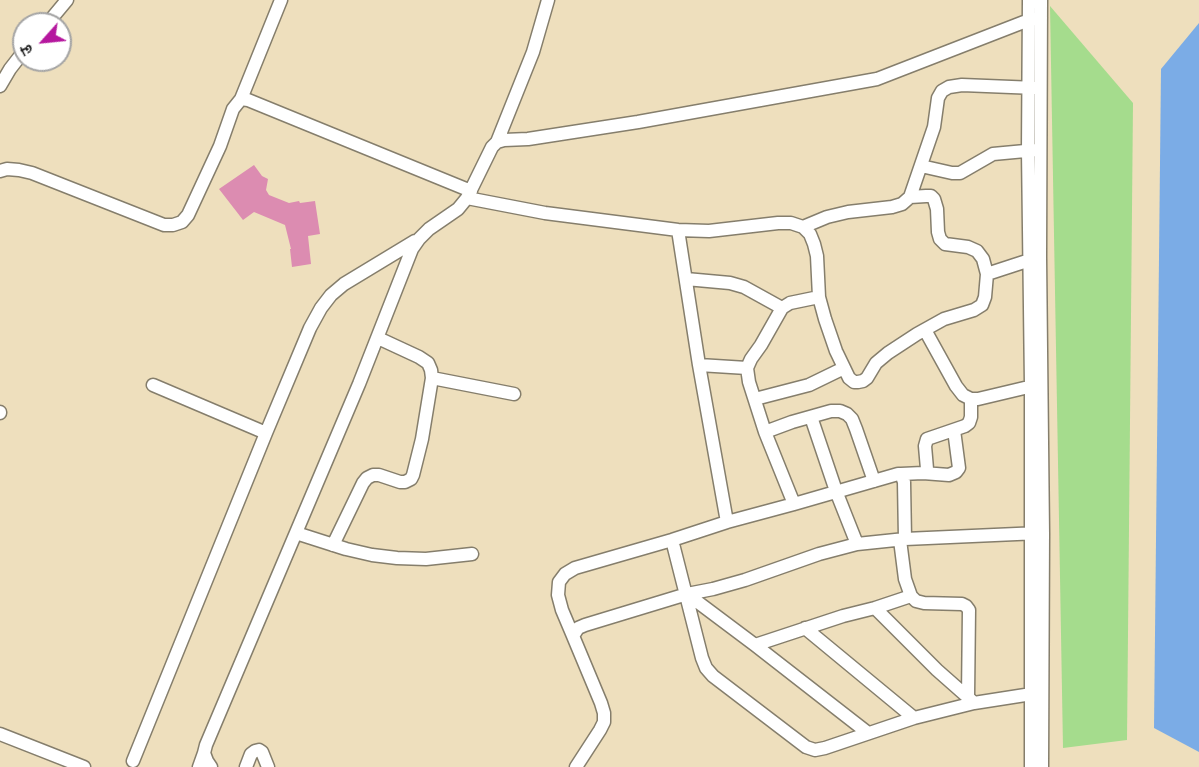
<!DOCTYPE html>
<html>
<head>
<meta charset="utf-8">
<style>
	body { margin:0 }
	#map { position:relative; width:1199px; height:767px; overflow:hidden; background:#eedfbd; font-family:Dekko,"Playpen Sans Deva",sans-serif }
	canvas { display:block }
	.north { position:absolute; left:12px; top:12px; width:60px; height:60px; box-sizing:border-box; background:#fff; border:2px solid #a4a4a4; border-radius:50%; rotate:243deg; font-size:16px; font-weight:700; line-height:24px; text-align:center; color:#1c1c1c }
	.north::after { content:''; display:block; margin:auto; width:21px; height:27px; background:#b5179e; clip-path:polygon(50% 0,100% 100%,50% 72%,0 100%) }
</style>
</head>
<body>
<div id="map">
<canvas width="1199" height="767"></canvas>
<div class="north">उ</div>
</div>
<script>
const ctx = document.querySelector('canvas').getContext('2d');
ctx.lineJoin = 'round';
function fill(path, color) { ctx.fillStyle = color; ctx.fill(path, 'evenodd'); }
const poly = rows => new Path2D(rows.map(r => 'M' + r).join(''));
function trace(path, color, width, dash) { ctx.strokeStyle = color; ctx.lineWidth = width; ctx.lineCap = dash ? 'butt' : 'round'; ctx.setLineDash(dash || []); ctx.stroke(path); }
fill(poly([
	[1050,6,1133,103,1127,740,1063,748]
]), '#a5dc8d');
fill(poly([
	[1199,23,1199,752,1154,728,1161,69]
]), '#7bace6');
fill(poly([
	[254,165,262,176,268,179,266,190,269,195,289,203,299,201,300,203,315,201,320,234,308,236,311,264,292,267,290,249,291,249,285,225,254,212,243,220,219,189]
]), '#dc8cb1');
const minor = poly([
	[1029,0,1028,151,1031,386,1031,767],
	[1041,0,1040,257,1043,533,1042,767],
	[47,24,67,0],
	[0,86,10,69,24,51],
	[241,99,281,0],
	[497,142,533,52,548,0],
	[921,166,952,173,960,173,993,154,1036,150],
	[0,171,7,169,19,170,32,173,164,225,173,225,182,222,188,215,220,146,233,109,241,99,248,100,471,191],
	[467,198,545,213,678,230,709,231,778,223,791,223,803,227,810,234,814,244,817,256,819,297,825,319,836,351,849,378,854,382,858,382,863,381,867,378,876,363,888,353,917,334,944,319,974,310,982,305,985,297,987,274,983,259,977,251,968,247,945,244,940,239,938,232,937,209,934,199,931,196,926,196,910,197],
	[803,227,827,217,848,212,892,207,902,204,910,197,934,127,938,98,942,91,949,87,962,85,1036,88],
	[678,230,699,365,727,522],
	[987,274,1036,258],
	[686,279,730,283,744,287,782,308],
	[925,330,956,386,963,395,971,399,978,399,1037,385],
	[699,365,747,368],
	[432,378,514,394],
	[153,385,266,433],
	[755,399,809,385,844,368],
	[0,413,0,412],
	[811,417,836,491,857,544],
	[765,432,792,422,831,411,840,411,847,414,852,419,856,429,874,481],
	[923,473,949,475,956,472,959,468,954,430],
	[901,474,923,473,925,472,927,469,925,446,927,439,965,426,969,423,971,417,971,399],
	[794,504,765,432,749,382,747,368,751,359,761,345,782,308,790,303,819,297],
	[296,533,346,549,372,555,397,558,426,559,472,554],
	[672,540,702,658,706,668,713,676,806,747,815,750,825,748,914,718,974,703,1038,693],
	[900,540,905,579,911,596,916,601,924,603,962,604,966,606,969,610,968,697],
	[333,545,363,483,367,478,373,475,379,475,400,482,405,482,411,479,413,475,422,439,432,378,431,370,428,363,419,357,378,338],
	[687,594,755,645,868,733],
	[875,608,937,670,971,700],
	[805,628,914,718],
	[573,636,562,610,558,595,559,582,565,574,575,568,672,540,727,522,794,504,898,474,901,474,904,482,905,539],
	[755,645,843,616,875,608,911,596],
	[0,734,84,767],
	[204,753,207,761,211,767],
	[133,761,266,433,310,328,321,308,331,295,344,284,415,241],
	[199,767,204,753,206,745,359,384,412,249,419,239,429,229,458,209,467,198,492,147,497,142,504,140,528,139,638,122,877,79,1029,20,1041,18],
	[246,767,251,754,255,751,259,750,262,752,268,767],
	[576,767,600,730,604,722,604,713,601,703,573,636,578,628,585,625,687,594,713,589,745,580,819,554,857,544,905,539,1039,533]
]);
trace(minor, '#857e6c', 15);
trace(minor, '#fff', 12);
</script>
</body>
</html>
